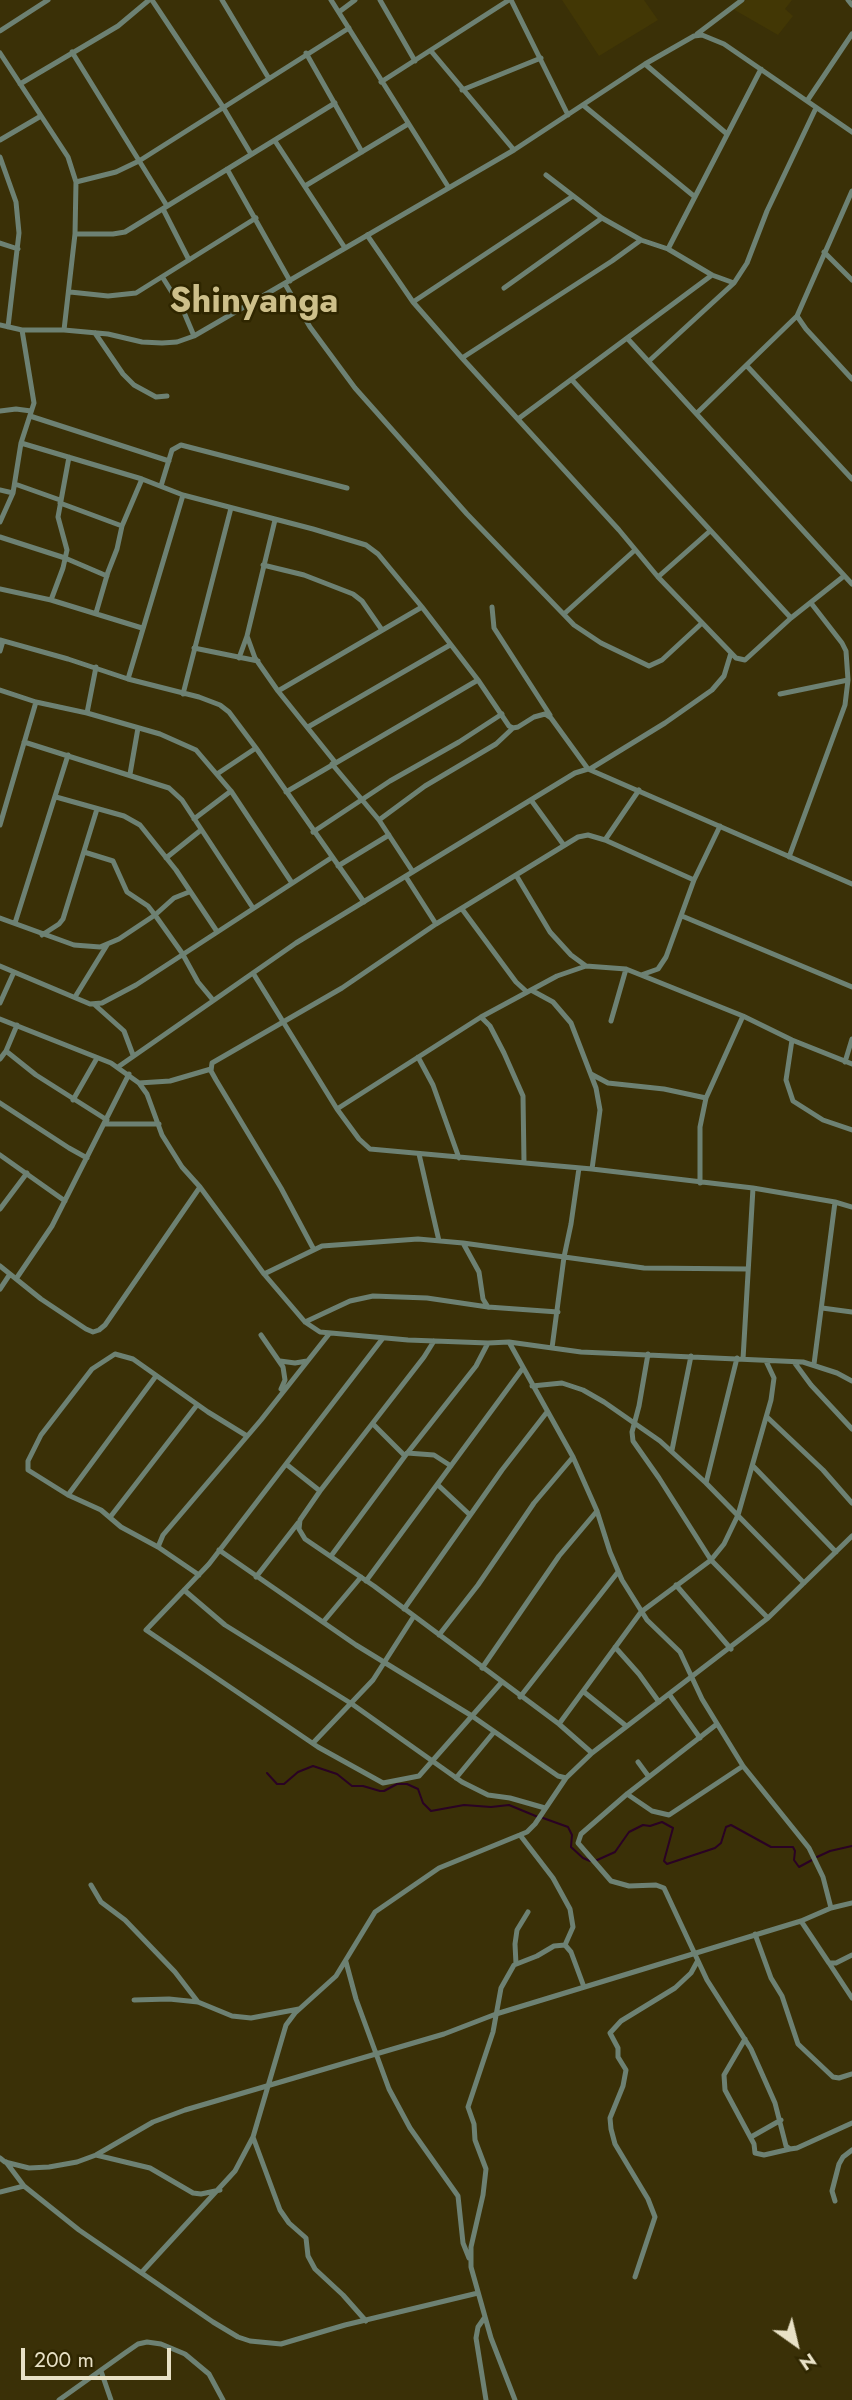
<!DOCTYPE html>
<html>
<head>
<meta charset="utf-8">
<style>
	body { margin:0 }
	#map { position:relative; width:852px; height:2400px; overflow:hidden; background:#3a3007; font-family:Jost,sans-serif }
	canvas { display:block }
	.north { position:absolute; left:761px; top:2309px; width:70px; height:70px; -webkit-text-stroke:5px #2f2600; paint-order:stroke; rotate:146deg; font-size:19px; font-weight:700; line-height:28px; text-align:center; color:#e8e1c6 }
	.north::after { content:''; display:block; margin:auto; width:24px; height:32px; background:#e8e1c6; clip-path:polygon(50% 0,100% 100%,50% 72%,0 100%) }
	.scale { position:absolute; left:21px; top:2348px; width:150px; height:32px; box-sizing:border-box; border:4px solid #e8e1c6; border-top:0; padding-left:9px; font-size:21px; line-height:24px; white-space:nowrap; color:#e8e1c6; -webkit-text-stroke:5px #2f2600; paint-order:stroke }
</style>
</head>
<body>
<div id="map">
<canvas width="852" height="2400"></canvas>
<div class="north">N</div>
<div class="scale">200 m</div>
</div>
<script>
const ctx = document.querySelector('canvas').getContext('2d');
ctx.lineJoin = 'round';
function fill(path, color) { ctx.fillStyle = color; ctx.fill(path, 'evenodd'); }
const poly = rows => new Path2D(rows.map(r => 'M' + r).join(''));
function trace(path, color, width, dash) { ctx.strokeStyle = color; ctx.lineWidth = width; ctx.lineCap = dash ? 'butt' : 'round'; ctx.setLineDash(dash || []); ctx.stroke(path); }
function label(font, color, halo, rows, align = 'center') {
  ctx.font = font + ' Jost,sans-serif'; ctx.lineWidth = 5; ctx.setLineDash([]); ctx.textBaseline = 'middle'; ctx.strokeStyle = halo; ctx.fillStyle = color; for (const [text, x, y, turn = 0] of rows) {
    ctx.save(); ctx.translate(x, y); ctx.rotate((+turn || 0) * Math.PI / 180); ctx.textAlign = isNaN(turn) ? turn : align; if (halo) ctx.strokeText(text, 0, 0); ctx.fillText(text, 0, 0); ctx.restore();
  }
}
fill(poly([
	[562,0,644,0,658,20,599,56],
	[746,0,792,0,785,9,793,16,778,35,733,9]
]), '#423705');
trace(poly([
	[267,1773,277,1784,284,1784,298,1772,313,1766,337,1774,352,1786,363,1786,380,1791,384,1791,397,1784,407,1784,418,1789,423,1803,431,1811,464,1805,491,1807,509,1805,538,1817],
	[543,1818,568,1827,572,1835,571,1847,583,1858,590,1861],
	[817,1857,830,1851,852,1846],
	[595,1861,615,1852,629,1832,643,1825,650,1826,662,1822,673,1828,664,1861,667,1864,715,1848,721,1843,726,1827,731,1825,771,1847,793,1847,795,1851,794,1860,799,1867,812,1860]
]), '#2a0224', 2);
trace(poly([
	[152,0,223,107,251,154],
	[222,0,268,77],
	[331,0,449,188],
	[380,0,415,61],
	[511,0,568,115],
	[848,0,852,5],
	[339,12,355,0],
	[0,31,48,0],
	[697,34,742,0],
	[431,51,514,150],
	[72,52,167,206],
	[0,53,68,157,76,182,75,234,64,330],
	[306,53,362,152],
	[645,64,727,134],
	[381,82,509,0],
	[20,84,118,26,149,0],
	[462,90,541,58],
	[807,101,852,34],
	[583,105,695,197],
	[0,140,41,116],
	[275,141,345,248],
	[0,157,16,202,19,233,8,327],
	[227,169,290,281],
	[546,175,602,218,641,240,668,249,712,275,734,283],
	[76,182,116,172,139,161,349,28],
	[305,186,408,124],
	[852,191,797,316,806,329,852,379],
	[163,209,189,260],
	[75,234,113,234,125,232,335,103],
	[367,235,413,302,462,358,619,530,658,577,736,658,745,660,791,618,844,576],
	[0,243,18,249],
	[668,249,761,69],
	[824,252,852,280],
	[163,278,183,310,194,336],
	[285,284,310,327,355,388,467,514,574,625,601,643,649,666,662,660,702,623],
	[504,288,602,218],
	[70,292,108,296,136,293,256,218],
	[413,302,573,196],
	[0,325,22,330,64,330,108,334,142,342,162,343,177,342,194,336,514,150,645,64,694,36,702,35,724,44,852,132],
	[95,333,123,374,134,385,156,397,167,396],
	[627,338,852,584],
	[462,358,612,261,641,240],
	[649,361,734,283,747,263,767,211,816,108],
	[747,366,852,479],
	[572,380,791,618],
	[0,411,16,409,31,411],
	[697,413,797,316],
	[30,416,169,461],
	[518,419,712,275],
	[21,443,142,479,183,495,313,529,366,545,378,554,422,607,478,680,509,726,513,728,518,727,534,717,545,714,551,718,588,769],
	[15,484,60,500],
	[161,486,172,450,181,445,347,488],
	[0,490,13,493],
	[60,503,122,526],
	[275,520,247,636,255,658,278,691,335,762],
	[0,522,13,493,21,443,34,403,22,330],
	[0,537,65,558,107,576],
	[263,565,304,575,353,594,362,601,382,630],
	[658,577,710,531],
	[0,589,51,600,142,628],
	[51,600,63,568,67,550,58,517,69,457],
	[492,607,494,628,550,715],
	[96,613,108,572,117,549,122,526,142,479],
	[564,614,635,550],
	[0,640,68,659,128,679,199,697,220,705,229,712,256,748,364,902],
	[194,648,258,661],
	[0,651,3,641],
	[239,658,247,636],
	[128,679,183,495],
	[0,690,36,702,87,713,160,734,196,750,231,791,292,883],
	[278,691,422,607],
	[183,694,231,508],
	[780,694,848,680],
	[87,713,96,667],
	[308,727,450,645],
	[24,742,169,788,182,800,253,908],
	[332,764,379,820,413,872],
	[590,769,665,723,712,690,724,676,731,653],
	[130,774,138,728],
	[217,774,256,748],
	[286,792,478,680],
	[56,797,124,816,140,825,176,870,216,930],
	[531,800,563,844],
	[194,819,231,791],
	[379,820,425,786,496,744,513,728],
	[0,825,36,702],
	[313,832,390,781,459,742,502,714],
	[605,840,639,790],
	[84,852,113,861,127,892,148,906,155,915,182,953,198,982,213,1000],
	[789,857,845,705,848,680,846,651,842,643,811,603],
	[166,858,201,830],
	[338,866,389,835],
	[516,875,550,932,571,955,586,966],
	[406,877,436,924],
	[462,909,516,982,527,992],
	[682,916,852,987],
	[0,918,74,945,100,947,119,939,155,915,174,898,189,892],
	[15,923,68,755],
	[42,935,59,924,63,919,97,809],
	[0,966,90,1004,102,1003,136,985,331,858],
	[253,973,337,1109,359,1139,370,1149,592,1169,753,1188,835,1202,852,1207],
	[641,975,658,969,666,957,694,880,720,826],
	[531,990,553,1002,571,1023,596,1088,600,1110,592,1169],
	[75,997,107,945],
	[0,1003,14,972],
	[95,1005,124,1031,133,1055],
	[481,1017,490,1026,504,1053,523,1096,524,1162],
	[0,1019,111,1063,139,1083,147,1094,162,1135,182,1167,200,1187,264,1274,305,1322,320,1332,408,1340,488,1343,509,1342,581,1352,803,1362,837,1373,852,1381],
	[611,1021,626,969],
	[792,1040,786,1080,793,1101,823,1120,852,1130],
	[6,1051,36,1075,107,1120],
	[418,1057,433,1085,459,1158],
	[0,1059,6,1051,17,1025],
	[845,1062,852,1039],
	[118,1067,296,943,575,773,588,769,852,884],
	[591,1074,608,1083,664,1089,706,1098],
	[139,1083,170,1081,211,1069],
	[73,1100,97,1058],
	[0,1103,69,1148,87,1158],
	[337,1109,481,1017,557,976,586,966,626,969,641,975,743,1016,792,1040,852,1064],
	[105,1124,159,1124],
	[419,1154,439,1241],
	[0,1155,65,1201],
	[700,1183,700,1127,706,1098,743,1016],
	[0,1209,27,1173],
	[463,1243,479,1272,483,1299,488,1307],
	[313,1248,281,1188,216,1080,211,1071,212,1063,342,988,436,924,578,837,588,835,605,840,694,880],
	[0,1266,41,1299,86,1329,93,1332,99,1330,105,1325,200,1187],
	[264,1274,322,1246,418,1239,463,1243,644,1268,748,1269],
	[16,1279,52,1226,129,1074],
	[0,1289,10,1274],
	[822,1308,852,1312],
	[305,1322,350,1301,373,1296,427,1298,488,1307,558,1312],
	[261,1335,283,1367,285,1380,281,1389],
	[383,1338,209,1564,146,1630,318,1747,383,1783,419,1776,501,1683],
	[434,1341,424,1357,320,1491,300,1520,299,1529,305,1539,374,1586,559,1724,592,1753,768,1618,852,1536],
	[509,1342,573,1457,597,1511,610,1552,622,1580,647,1620,680,1652,702,1699,743,1766,809,1848,823,1877,831,1908],
	[552,1348,564,1257,571,1224,579,1168],
	[648,1354,639,1406,632,1432,633,1441,659,1478,711,1560,768,1618],
	[743,1359,753,1188],
	[280,1361,295,1363,307,1361],
	[794,1362,811,1385,852,1429],
	[814,1364,835,1202],
	[532,1386,562,1383,583,1390,604,1402,660,1441,706,1483,804,1583],
	[767,1417,823,1470,852,1503],
	[373,1424,405,1456],
	[672,1450,691,1356],
	[407,1453,434,1455,451,1466],
	[286,1464,320,1491],
	[754,1467,836,1552],
	[706,1483,737,1358],
	[438,1485,470,1515],
	[68,1495,156,1376],
	[111,1516,197,1405],
	[158,1547,163,1535,261,1420,329,1334],
	[219,1550,356,1645,472,1716,558,1776,566,1778,592,1753],
	[331,1556,405,1456,476,1366,488,1343],
	[199,1575,158,1547,121,1527,101,1510,68,1495,28,1470,28,1461,41,1435,92,1369,115,1354,133,1359,208,1412,247,1436],
	[256,1577,298,1523],
	[366,1581,523,1368],
	[676,1585,731,1649],
	[184,1590,225,1625,352,1704,462,1782,488,1795,510,1798,545,1808],
	[404,1609,502,1470,547,1412],
	[324,1621,361,1577],
	[439,1635,478,1585,534,1503,573,1457],
	[615,1647,639,1674,659,1702],
	[482,1668,559,1556,597,1511],
	[584,1692,625,1725],
	[669,1694,700,1738],
	[520,1697,618,1572],
	[559,1724,641,1612,711,1560,724,1544,738,1515,771,1400,774,1378,766,1361],
	[717,1724,627,1794,581,1834,578,1843,611,1881,629,1886,656,1885,664,1888,707,1980,751,2049,775,2103,786,2146,790,2149,797,2148,852,2123],
	[313,1743,373,1680,414,1616],
	[638,1762,649,1777],
	[456,1778,494,1732],
	[627,1794,652,1811,669,1815,743,1766],
	[520,1835,553,1878,570,1909,573,1927,565,1945],
	[91,1885,101,1902,125,1920,175,1972,198,2002],
	[801,1921,829,1963,836,1963,852,1955],
	[755,1934,771,1978,782,1996,798,2044,833,2077,839,2078,852,2074],
	[346,1962,356,1999,389,2089,410,2128,458,2196,463,2243,469,2258],
	[829,1963,852,1998],
	[516,1964,515,1944,517,1930,528,1912],
	[134,2000,169,1999,198,2002,232,2016,251,2018,299,2009],
	[745,2039,724,2075,725,2090,754,2144,755,2153,764,2155,790,2149],
	[253,2137,280,2210,289,2223,306,2238,308,2256,315,2269,343,2295,366,2321],
	[751,2137,781,2120],
	[96,2155,150,2168,193,2193,201,2194,220,2190],
	[0,2158,5,2162,29,2168,49,2167,77,2162,96,2155,153,2122,185,2110,444,2034,496,2014,801,1921,831,1908,852,1903],
	[6,2162,24,2186,79,2230,213,2322,238,2337,250,2341,281,2344,345,2325,478,2293],
	[0,2192,24,2186],
	[835,2201,832,2191,839,2164,843,2157,852,2150],
	[142,2272,235,2171,253,2137,286,2025,295,2013,336,1976,375,1912,439,1868,527,1832,535,1824,566,1778],
	[635,2277,655,2217,648,2199,615,2144,611,2129,610,2118,623,2086,626,2070,618,2057,618,2048,610,2033,621,2021,675,1988,691,1973,697,1962],
	[485,2317,478,2327,476,2338,486,2400],
	[101,2371,111,2400],
	[59,2400,125,2353,138,2344,147,2342,161,2344,185,2354,209,2374,223,2400],
	[515,2400,491,2338,471,2267,471,2247,483,2195,486,2169,475,2140,474,2124,468,2107,493,2032,501,1988,514,1965,537,1956,554,1946,565,1945,571,1952,584,1987]
]), '#6d8173', 5);
label('bold 35px', '#cdbf8a', '#2f2600', [
	["Shinyanga",254,304]
]);
</script>
</body>
</html>
